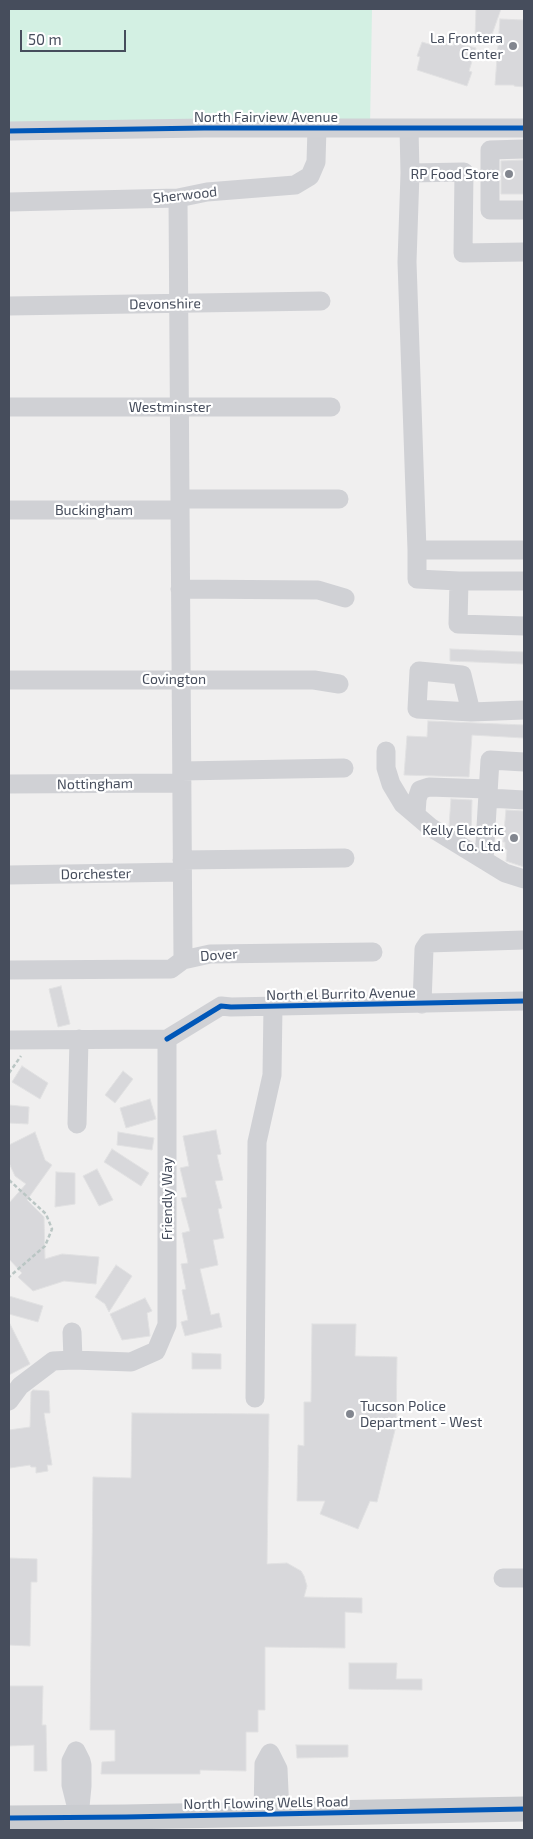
<!DOCTYPE html>
<html>
<head>
<meta charset="utf-8">
<style>
	body { margin:0 }
	#map { position:relative; width:533px; height:1839px; overflow:hidden; background:#f0efef; font-family:"Exo 2",sans-serif }
	canvas { display:block }
	.frame { position:absolute; inset:0; border:10px solid #464d5c; pointer-events:none }
	.scale { position:absolute; left:20px; top:30px; width:106px; height:22px; box-sizing:border-box; border:2px solid #464d5c; border-top:0; padding-left:6px; font-size:15px; line-height:18px; white-space:nowrap; color:#464d5c; -webkit-text-stroke:4px #fff; paint-order:stroke }
</style>
</head>
<body>
<div id="map">
<canvas width="533" height="1839"></canvas>
<div class="frame"></div>
<div class="scale">50 m</div>
</div>
<script>
const ctx = document.querySelector('canvas').getContext('2d');
ctx.lineJoin = 'round';
function fill(path, color) { ctx.fillStyle = color; ctx.fill(path, 'evenodd'); }
const poly = rows => new Path2D(rows.map(r => 'M' + r).join(''));
function trace(path, color, width, dash) { ctx.strokeStyle = color; ctx.lineWidth = width; ctx.lineCap = dash ? 'butt' : 'round'; ctx.setLineDash(dash || []); ctx.stroke(path); }
function label(font, color, halo, rows, align = 'center') {
  ctx.font = font + ' "Exo 2",sans-serif'; ctx.lineWidth = 4.5; ctx.setLineDash([]); ctx.textBaseline = 'middle'; ctx.strokeStyle = halo; ctx.fillStyle = color; for (const [text, x, y, turn = 0] of rows) {
    ctx.save(); ctx.translate(x, y); ctx.rotate((+turn || 0) * Math.PI / 180); ctx.textAlign = isNaN(turn) ? turn : align; if (halo) ctx.strokeText(text, 0, 0); ctx.fillText(text, 0, 0); ctx.restore();
  }
}
fill(poly([
	[9,9,372,9,370,128,9,131]
]), '#d3f0e3');
const building = poly([
	[476,9,501,9,490,40,475,38,476,9],
	[500,19,524,20,524,87,514,86,514,85,495,85,500,19],
	[434,40,453,46,454,42,476,48,469,71,472,72,467,86,417,70,420,57,417,56,422,42,432,45,434,40],
	[524,160,524,194,501,194,501,161,524,160],
	[450,649,524,652,524,664,450,661,450,649],
	[428,721,524,725,524,738,472,735,469,777,404,775,407,736,427,737,428,721],
	[451,799,472,800,471,835,464,835,449,826,451,799],
	[506,810,524,811,524,867,506,861,507,850,505,849,505,842,503,842,506,810],
	[61,986,70,1024,58,1027,49,989,61,986],
	[22,1066,48,1083,40,1099,12,1082,22,1066],
	[123,1071,133,1079,115,1103,105,1095,123,1071],
	[150,1099,156,1119,126,1128,120,1108,150,1099],
	[9,1105,29,1107,28,1124,9,1123,9,1105],
	[216,1130,221,1154,217,1155,223,1180,215,1181,222,1208,218,1209,224,1238,213,1240,218,1265,200,1269,211,1315,219,1313,222,1327,185,1336,181,1322,188,1320,182,1290,186,1289,181,1264,188,1263,182,1233,190,1231,181,1198,187,1197,180,1168,189,1166,183,1136,216,1130],
	[35,1132,45,1160,52,1165,27,1200,44,1217,45,1259,62,1254,99,1257,96,1284,64,1281,33,1291,18,1277,22,1273,9,1259,9,1203,26,1184,15,1176,9,1163,9,1145,35,1132],
	[118,1132,154,1138,152,1150,117,1145,118,1132],
	[112,1149,149,1173,141,1186,104,1162,112,1149],
	[97,1169,113,1200,99,1206,83,1176,97,1169],
	[56,1172,75,1173,75,1204,55,1207,56,1172],
	[116,1265,132,1276,109,1312,105,1304,95,1297,116,1265],
	[9,1296,43,1306,38,1322,9,1314,9,1296],
	[145,1298,152,1311,147,1313,150,1336,122,1340,110,1314,145,1298],
	[9,1322,30,1364,9,1375,9,1322],
	[312,1324,356,1324,355,1356,397,1357,396,1426,377,1502,370,1501,358,1529,320,1514,325,1501,297,1501,298,1445,304,1446,304,1402,311,1402,312,1324],
	[192,1353,221,1354,221,1369,192,1369,192,1353],
	[33,1390,49,1391,50,1413,44,1413,52,1465,47,1465,48,1471,36,1473,36,1467,31,1467,30,1465,10,1468,9,1459,9,1430,30,1427,31,1392,33,1390],
	[132,1413,269,1414,267,1564,287,1563,301,1571,304,1576,307,1586,304,1597,362,1598,362,1613,345,1612,345,1648,265,1647,265,1710,258,1710,258,1732,246,1732,246,1771,200,1770,200,1774,101,1774,102,1762,115,1761,115,1730,90,1730,93,1477,131,1478,132,1413],
	[9,1558,37,1559,37,1582,31,1582,30,1646,9,1645,9,1558],
	[349,1663,397,1663,396,1679,422,1679,422,1690,349,1689,349,1663],
	[9,1686,43,1686,42,1725,46,1725,47,1771,34,1771,34,1745,9,1746,9,1686],
	[296,1745,348,1745,348,1757,297,1758,296,1745]
]);
fill(building, '#d8d8db');
trace(building, '#e1e1e2', 1);
trace(poly([
	[9,1073,21,1056],
	[9,1180,46,1214,52,1229,45,1246,9,1277]
]), '#bac6c4', 2.5, [4, 2.5]);
trace(poly([
	[409,128,410,173,407,262,417,550],
	[9,131,204,128,524,128],
	[524,149,490,150,490,210,524,210],
	[410,173,464,172,463,253,524,252],
	[178,198,183,960],
	[9,202,178,198,207,192,295,185,310,176,316,162,317,128],
	[9,306,321,301],
	[9,407,331,407],
	[180,499,339,499],
	[9,510,180,510],
	[524,550,417,550,417,579,459,581,458,624,524,626],
	[459,581,524,581],
	[180,589,318,590,345,598],
	[419,671,462,675,471,712,417,709,419,671],
	[9,680,314,680,339,684],
	[471,712,524,710],
	[386,751,386,768,391,784,403,804,430,827,505,873,524,879],
	[182,771,344,768],
	[9,784,182,783],
	[488,798,524,800],
	[416,814,417,799,420,790,429,787,488,789],
	[182,860,345,858],
	[484,860,490,760,524,762],
	[9,875,182,872],
	[9,970,171,969,183,960,210,954,373,952],
	[422,1004,424,949,428,943,524,940],
	[167,1039,221,1006,231,1007,524,1001],
	[9,1040,167,1039],
	[77,1124,79,1039],
	[72,1332,73,1360],
	[255,1398,257,1142,272,1075,273,1006],
	[9,1401,20,1386,53,1361,73,1360,131,1362,156,1351,167,1325,167,1039],
	[503,1578,524,1578],
	[76,1751,81,1761,82,1765,82,1786,79,1817,71,1785,71,1761,76,1751],
	[263,1814,264,1764,270,1753,278,1769,280,1814]
]), '#d0d1d5', 19);
trace(poly([
	[9,1818,126,1817,524,1809]
]), '#caccd0', 25);
trace(poly([
	[9,131,204,128,524,128],
	[167,1039,221,1006,231,1007,524,1001],
	[9,1818,126,1817,524,1809]
]), '#0057b8', 5);
for (const [x, y, r, color] of [
	[513,46,5,"#82868f"],
	[509,174,5,"#82868f"],
	[514,838,5,"#82868f"],
	[350,1414,5,"#82868f"]
]) { const dot = new Path2D(); dot.arc(x, y, r, 0, 2 * Math.PI); ctx.fillStyle = color; ctx.fill(dot); trace(dot, '#fff', 2); }
label('14px', '#464d5c', '#fff', [
	["La Frontera",503,38],
	["Center",503,54],
	["RP Food Store",499,174],
	["Kelly Electric",504,830],
	["Co. Ltd.",504,846],
	["Tucson Police",360,1406,"left"],
	["Department - West",360,1422,"left"]
], 'right');
label('14px', '#464d5c', '#fff', [
	["North Fairview Avenue",266,117],
	["Sherwood",185,195,-6],
	["Devonshire",165,304,-1],
	["Westminster",170,407],
	["Buckingham",94,510],
	["Covington",174,679],
	["Nottingham",95,784,-1],
	["Dorchester",96,874,-1],
	["Dover",219,955,-4],
	["North el Burrito Avenue",341,994,-1],
	["Friendly Way",167,1199,-90],
	["North Flowing Wells Road",266,1803,-1]
]);
</script>
</body>
</html>
